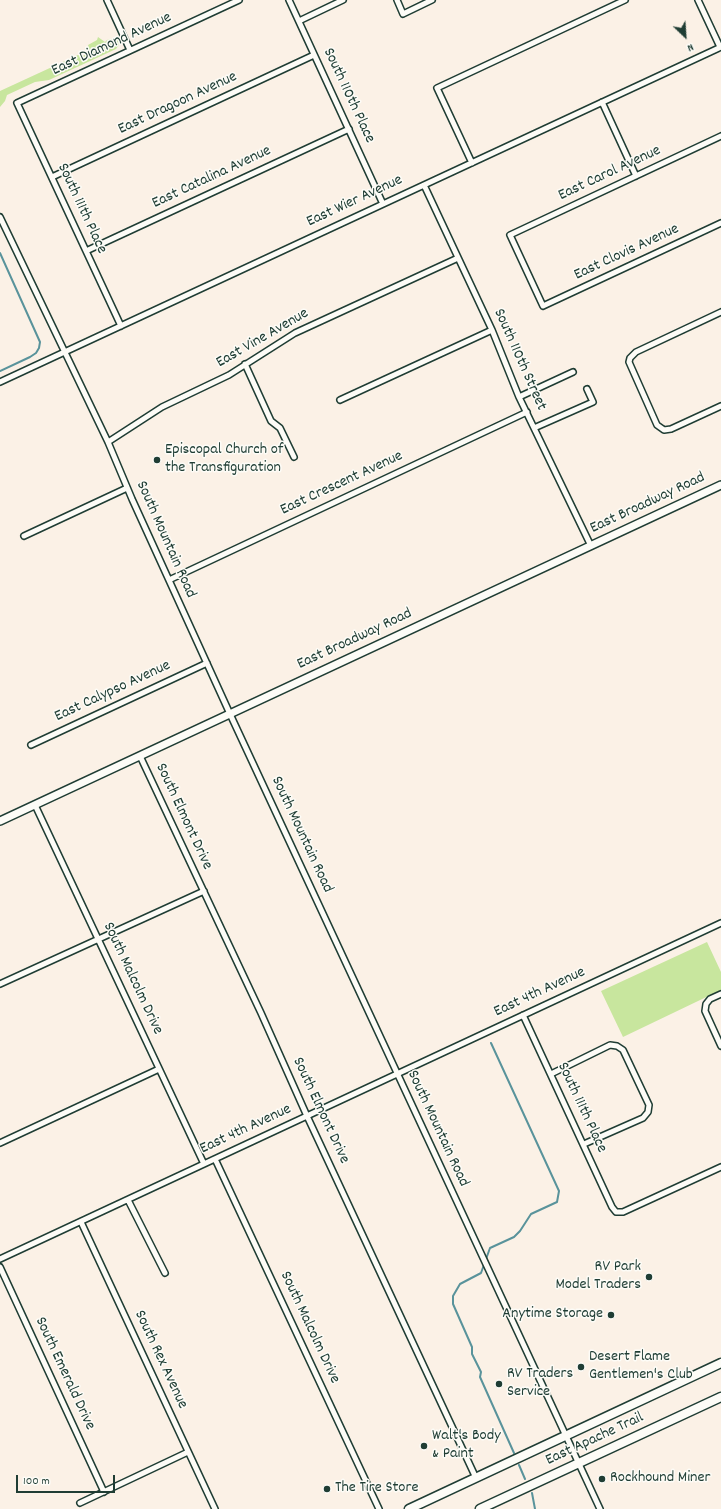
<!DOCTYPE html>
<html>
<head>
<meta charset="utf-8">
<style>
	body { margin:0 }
	#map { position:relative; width:721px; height:1509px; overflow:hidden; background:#fbf1e6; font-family:Dekko,sans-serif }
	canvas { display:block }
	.north { position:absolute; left:665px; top:16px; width:40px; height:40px; -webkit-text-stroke:3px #fdfcf7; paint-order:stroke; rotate:155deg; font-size:11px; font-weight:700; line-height:16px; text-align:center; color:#1f3d34 }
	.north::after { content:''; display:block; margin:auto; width:14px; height:18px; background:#1f3d34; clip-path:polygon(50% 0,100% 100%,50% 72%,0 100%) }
	.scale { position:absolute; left:16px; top:1475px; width:99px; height:18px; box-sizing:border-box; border:2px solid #1f3d34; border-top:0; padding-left:5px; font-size:12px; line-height:14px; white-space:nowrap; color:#1f3d34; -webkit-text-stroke:3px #fdfcf7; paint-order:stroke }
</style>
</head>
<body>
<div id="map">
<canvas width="721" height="1509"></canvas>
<div class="north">N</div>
<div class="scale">100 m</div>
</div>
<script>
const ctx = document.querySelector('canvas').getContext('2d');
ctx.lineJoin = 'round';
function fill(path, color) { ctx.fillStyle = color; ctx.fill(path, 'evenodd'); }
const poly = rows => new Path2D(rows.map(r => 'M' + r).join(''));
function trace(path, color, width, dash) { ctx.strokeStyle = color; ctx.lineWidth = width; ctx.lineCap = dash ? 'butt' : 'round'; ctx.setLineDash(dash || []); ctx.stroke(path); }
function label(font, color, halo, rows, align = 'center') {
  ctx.font = font + ' Dekko,sans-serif'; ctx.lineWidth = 3; ctx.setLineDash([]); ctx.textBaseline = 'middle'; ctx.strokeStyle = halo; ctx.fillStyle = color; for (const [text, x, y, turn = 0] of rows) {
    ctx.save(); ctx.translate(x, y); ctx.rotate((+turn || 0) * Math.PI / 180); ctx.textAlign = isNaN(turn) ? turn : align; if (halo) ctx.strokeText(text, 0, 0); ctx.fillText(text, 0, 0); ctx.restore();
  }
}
fill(poly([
	[98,37,105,42,107,40,111,39,118,40,119,45,116,49,49,80,35,82,7,95,5,101,0,107,0,91,78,55,82,56,87,54,90,52,88,45,97,40],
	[707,942,721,972,721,990,623,1037,601,991]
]), '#c8e69e');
trace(poly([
	[0,253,40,342,39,348,36,353,30,357,0,371],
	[491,1043,559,1191,557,1202,531,1214,520,1231,514,1237,490,1248,481,1273,460,1284,453,1296,453,1304,472,1347,472,1354,481,1372,480,1377,514,1453],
	[519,1465,525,1479],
	[532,1493,535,1509]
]), '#59939b', 2);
const minor = poly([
	[107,0,130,50],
	[289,0,383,204],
	[397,0,403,14,432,0],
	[698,0,720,47],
	[299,21,343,0],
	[602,102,636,176],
	[721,136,510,235,543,306,721,223],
	[472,163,437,88,625,0],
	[52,177,314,55],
	[424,185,492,330,519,397,591,546],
	[0,217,108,442,132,499,230,714,600,1509],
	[86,251,349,129],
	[721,312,636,352,630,358,629,362,657,425,664,430,671,429,721,406],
	[121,326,17,103,239,0],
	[245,364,271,421,280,428,294,457],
	[0,382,721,47],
	[519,397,573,372],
	[340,400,492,330],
	[534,428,593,402,587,389],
	[108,442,162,407,229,375,295,333,458,258],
	[24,536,127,488],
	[169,580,527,412],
	[31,745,207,663],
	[140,756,261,1013,307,1116,476,1478],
	[35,805,204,1164],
	[0,984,204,891],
	[721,994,710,999,706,1004,705,1011,721,1046],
	[523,1015,612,1207,616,1212,623,1212,721,1167],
	[551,1074,610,1045,617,1046,623,1050,649,1105,648,1112,643,1118,584,1144],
	[0,1143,159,1069],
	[215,1159,379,1509],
	[128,1200,165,1273],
	[81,1222,215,1509],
	[0,1259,721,923],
	[0,1267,104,1492],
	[80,1503,188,1452]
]);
const secondary = poly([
	[0,821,721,485]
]);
const primary = poly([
	[409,1509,721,1363],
	[480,1509,721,1397]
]);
trace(minor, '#1f3d34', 8);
trace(secondary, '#1f3d34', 10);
trace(primary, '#1f3d34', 11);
trace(minor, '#fdfcf7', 5);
trace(secondary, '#fdfcf7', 7);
trace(primary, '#fdfcf7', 8);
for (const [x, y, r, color] of [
	[157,460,4,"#1f3d34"],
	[649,1277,4,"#1f3d34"],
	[611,1315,4,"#1f3d34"],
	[581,1367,4,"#1f3d34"],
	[499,1384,4,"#1f3d34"],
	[424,1446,4,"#1f3d34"],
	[602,1479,4,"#1f3d34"],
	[327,1489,4,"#1f3d34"]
]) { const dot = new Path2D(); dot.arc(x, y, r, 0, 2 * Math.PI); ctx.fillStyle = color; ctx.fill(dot); trace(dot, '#fdfcf7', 1.5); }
label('16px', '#1f3d34', '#fdfcf7', [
	["East Diamond Avenue",112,45,-25],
	["South 110th Place",348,96,65],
	["East Dragoon Avenue",178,104,-25],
	["East Carol Avenue",610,174,-25],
	["East Catalina Avenue",212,178,-25],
	["East Wier Avenue",355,202,-25],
	["South 111th Place",81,209,65],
	["East Clovis Avenue",627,253,-25],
	["East Vine Avenue",263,339,-30],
	["South 110th Street",519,360,66],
	["East Crescent Avenue",342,484,-25],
	["East Broadway Road",648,504,-25],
	["South Mountain Road",165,540,66],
	["East Broadway Road",355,640,-25],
	["East Calypso Avenue",113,692,-25],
	["South Elmont Drive",183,817,65],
	["South Mountain Road",301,835,65],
	["South Malcolm Drive",132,979,65],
	["East 4th Avenue",540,993,-25],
	["South 111th Place",581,1108,65],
	["South Elmont Drive",320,1111,65],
	["South Mountain Road",437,1129,65],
	["East 4th Avenue",246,1130,-25],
	["South Malcolm Drive",309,1328,65],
	["South Rex Avenue",160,1360,65],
	["South Emerald Drive",64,1374,65],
	["East Apache Trail",595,1440,-25]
]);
label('16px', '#1f3d34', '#fdfcf7', [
	["Episcopal Church of",165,451],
	["the Transfiguration",165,469],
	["RV Park",641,1268,"right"],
	["Model Traders",641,1286,"right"],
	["Anytime Storage",603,1315,"right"],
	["Desert Flame",589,1358],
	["Gentlemen's Club",589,1376],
	["RV Traders",507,1375],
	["Service",507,1393],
	["Walt's Body",432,1437],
	["& Paint",432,1455],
	["Rockhound Miner",610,1479],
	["The Tire Store",335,1489]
], 'left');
</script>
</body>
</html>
